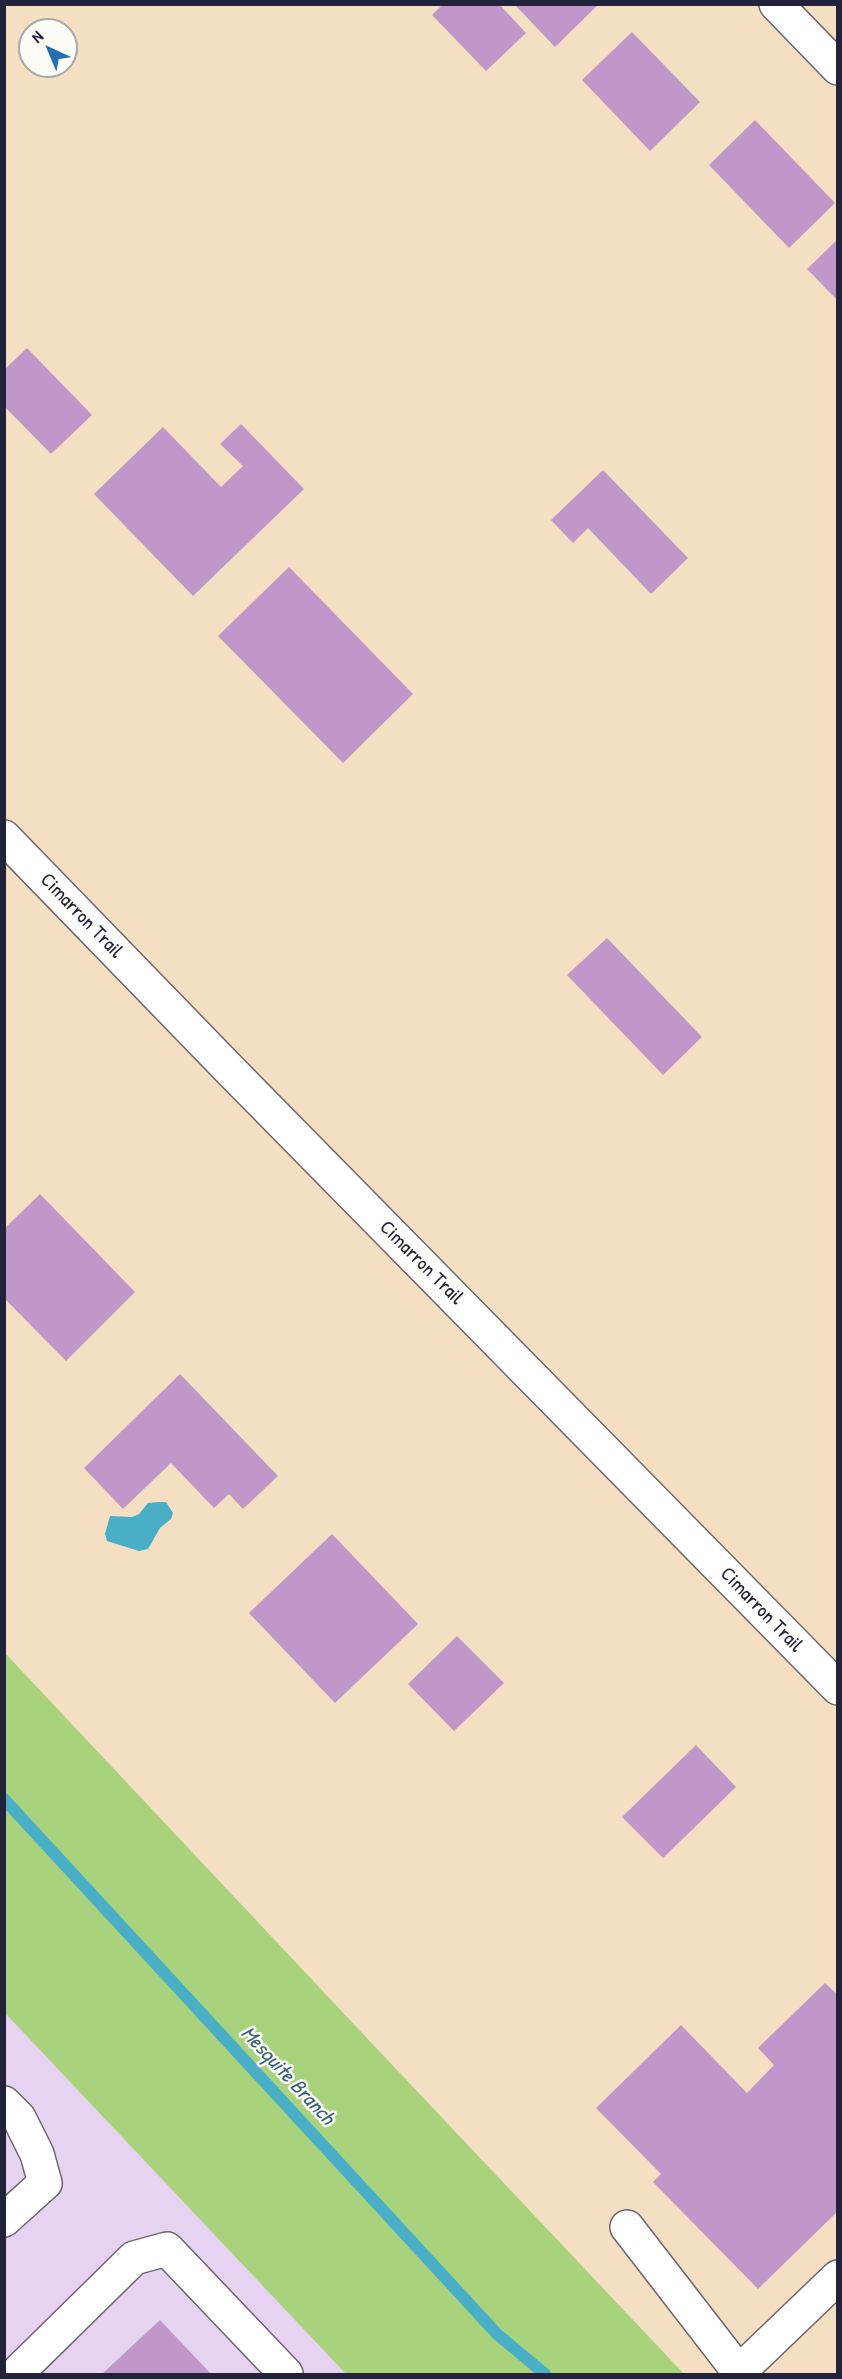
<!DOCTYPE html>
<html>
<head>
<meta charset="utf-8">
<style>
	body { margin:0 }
	#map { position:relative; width:842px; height:2379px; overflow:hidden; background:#f4dfc2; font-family:"Patrick Hand",sans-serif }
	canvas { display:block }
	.frame { position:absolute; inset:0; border:6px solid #22223b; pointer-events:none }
	.north { position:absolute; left:18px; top:18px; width:60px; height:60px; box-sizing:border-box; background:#fdfcf7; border:2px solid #a5a5ac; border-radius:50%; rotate:316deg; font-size:16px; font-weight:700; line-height:24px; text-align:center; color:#22223b }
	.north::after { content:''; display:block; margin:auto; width:21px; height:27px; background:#1f6fb2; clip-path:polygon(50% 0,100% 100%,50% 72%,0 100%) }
</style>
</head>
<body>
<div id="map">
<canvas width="842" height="2379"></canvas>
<div class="frame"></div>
<div class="north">N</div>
</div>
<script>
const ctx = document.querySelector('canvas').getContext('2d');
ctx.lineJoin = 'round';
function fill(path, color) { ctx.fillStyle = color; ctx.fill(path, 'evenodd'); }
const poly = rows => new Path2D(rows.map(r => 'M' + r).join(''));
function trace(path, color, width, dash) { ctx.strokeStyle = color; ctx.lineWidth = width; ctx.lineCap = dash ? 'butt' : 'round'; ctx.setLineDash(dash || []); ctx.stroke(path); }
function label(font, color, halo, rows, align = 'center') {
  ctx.font = font + ' "Patrick Hand",sans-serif'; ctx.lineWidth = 5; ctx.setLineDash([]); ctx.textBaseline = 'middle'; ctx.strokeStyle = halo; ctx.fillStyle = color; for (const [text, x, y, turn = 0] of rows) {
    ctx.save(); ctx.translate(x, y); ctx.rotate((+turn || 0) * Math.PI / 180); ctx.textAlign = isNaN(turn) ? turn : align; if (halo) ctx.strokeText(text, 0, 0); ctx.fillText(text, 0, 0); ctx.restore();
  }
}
fill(poly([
	[5,2013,346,2374,5,2374]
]), '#e5d3f1');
fill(poly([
	[5,1653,364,2035,684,2374,346,2374,5,2013]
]), '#a9d27d');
fill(poly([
	[160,1502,166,1502,173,1513,171,1519,160,1528,148,1549,139,1551,107,1541,105,1534,110,1516,132,1517,139,1514,148,1503]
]), '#48afc7');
trace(poly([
	[4,1799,497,2334,545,2374]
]), '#48afc7', 12);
fill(poly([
	[443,4,499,4,526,33,486,71,432,15],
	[514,4,599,4,555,47],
	[632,32,700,102,650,151,582,80],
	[755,120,835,203,789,248,709,165],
	[838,239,838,301,807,269],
	[27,348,92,415,51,454,4,406,4,370],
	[241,424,304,489,193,596,94,494,163,427,221,487,243,466,220,444],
	[603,470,688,558,651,594,588,528,573,543,551,520],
	[289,567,413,694,343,763,218,636],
	[607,938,702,1037,663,1075,567,975],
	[40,1194,135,1292,66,1361,4,1298,4,1229],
	[180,1374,278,1476,243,1509,229,1494,214,1508,171,1463,123,1509,84,1468],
	[332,1534,418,1624,335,1703,249,1613],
	[457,1636,504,1683,454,1731,408,1684],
	[696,1745,736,1787,663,1858,622,1817],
	[825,1983,838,1995,838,2211,758,2289,653,2182,661,2174,596,2108,681,2025,747,2093,774,2065,758,2048],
	[160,2320,211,2374,102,2374]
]), '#bf97c9');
const minor = poly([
	[776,4,838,68],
	[4,837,230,1070,838,1688],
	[4,2103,19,2118,37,2154,45,2183,4,2220],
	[627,2227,739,2372],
	[16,2374,134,2258,167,2249,286,2374],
	[740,2374,739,2372,838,2277]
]);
trace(minor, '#6c646a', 36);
trace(minor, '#fff', 33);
label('20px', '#22223b', '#fdfcf7', [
	["Cimarron Trail",81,916,46],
	["Cimarron Trail",421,1263,45],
	["Cimarron Trail",761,1610,46]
]);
label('italic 21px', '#33617a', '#fdfcf7', [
	["Mesquite Branch",287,2076,47]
]);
</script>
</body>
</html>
